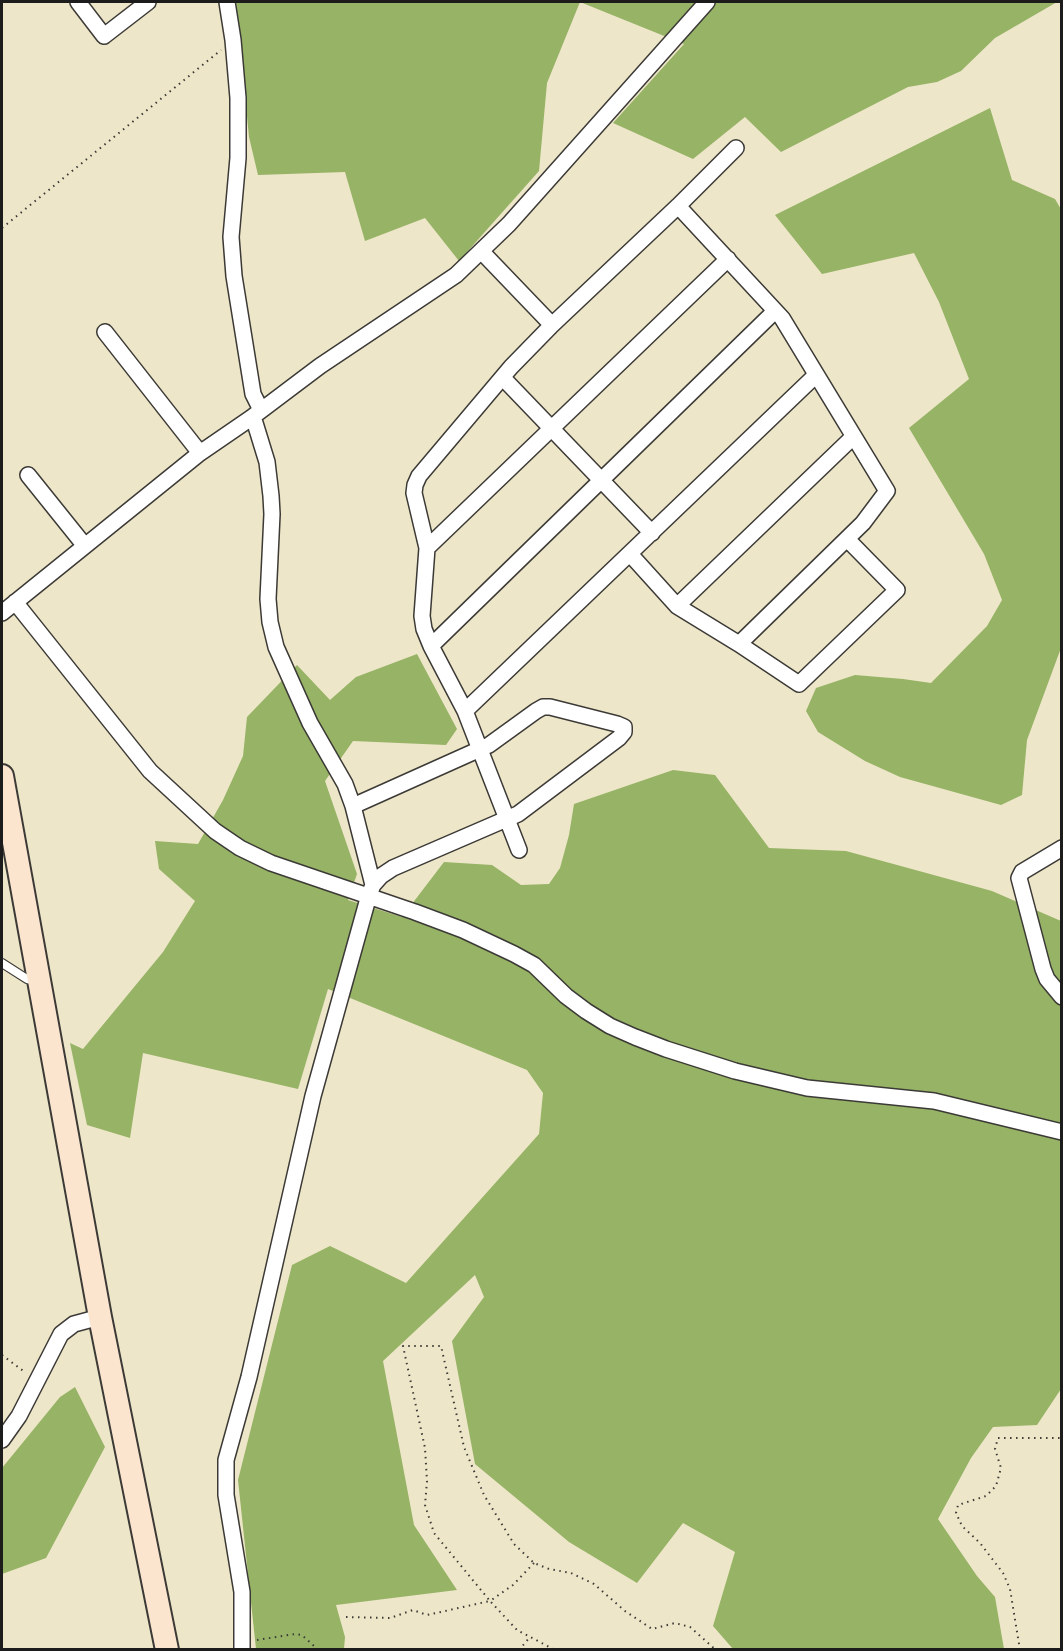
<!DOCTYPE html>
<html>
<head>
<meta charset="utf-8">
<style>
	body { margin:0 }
	#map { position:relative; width:1063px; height:1651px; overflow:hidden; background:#eee6c8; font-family:"Libre Bodoni",serif }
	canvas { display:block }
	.frame { position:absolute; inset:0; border:3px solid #1c1c1c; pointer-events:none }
</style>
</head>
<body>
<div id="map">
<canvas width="1063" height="1651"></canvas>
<div class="frame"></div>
</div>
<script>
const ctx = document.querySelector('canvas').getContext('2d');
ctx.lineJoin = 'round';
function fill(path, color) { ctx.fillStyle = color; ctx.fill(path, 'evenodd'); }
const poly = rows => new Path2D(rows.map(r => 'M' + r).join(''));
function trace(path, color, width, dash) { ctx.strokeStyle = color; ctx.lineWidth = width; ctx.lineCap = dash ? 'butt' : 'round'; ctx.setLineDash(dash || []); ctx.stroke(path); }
fill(poly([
	[236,2,1057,2,995,38,961,71,937,82,908,87,781,152,745,117,693,159,613,123,684,44,580,2,547,83,539,171,459,261,425,218,365,241,345,172,258,175,249,137],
	[990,108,1012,180,1055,199,1062,211,1061,648,1027,740,1022,795,1001,805,900,777,865,761,818,732,806,711,816,688,855,675,903,679,931,683,987,626,1002,600,984,554,909,428,969,379,939,302,914,253,822,274,775,215],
	[417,654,457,729,446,745,353,741,325,781,357,874,348,900,402,917,444,862,492,865,521,885,549,884,560,868,569,835,574,804,673,770,715,775,769,848,846,851,992,891,1061,921,1061,1389,1037,1425,993,1427,971,1458,938,1519,977,1576,995,1597,1004,1649,733,1649,713,1626,735,1552,683,1523,637,1583,569,1542,475,1464,452,1341,484,1297,475,1275,383,1361,414,1525,457,1590,336,1605,345,1637,344,1649,256,1649,238,1480,292,1265,330,1246,406,1283,539,1134,543,1093,527,1070,328,989,298,1089,143,1053,130,1138,87,1125,70,1043,83,1049,163,952,195,901,159,869,155,841,198,844,223,800,243,756,247,717,297,665,330,700,356,677],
	[75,1387,105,1447,46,1558,2,1574,2,1468,60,1397]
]), '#96b366');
const lane = poly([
	[2,963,27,979,37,981]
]);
const street = poly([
	[78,2,104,36,148,2],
	[227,2,233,40,238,98,238,158,231,237,234,276,253,394,261,410],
	[678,206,782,318,887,491,863,523,739,644],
	[481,251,552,325],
	[105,332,200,453],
	[503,378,652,533],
	[251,418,255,423,267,462,271,496,272,514,268,599,270,622,276,647,310,723,345,784,353,806,373,885],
	[28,475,85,546],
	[427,548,728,259],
	[630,554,677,606,739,644,799,684,897,590,847,539],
	[15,602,150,771,215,831,240,848,271,863,415,912,463,930,514,954,534,965,566,996,586,1011,610,1026,635,1037,666,1049,735,1071,807,1088,934,1101,1062,1132],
	[677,606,853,437],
	[2,613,200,453,251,418,320,366,456,275,509,224,707,2],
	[431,646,775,311],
	[465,711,816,375],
	[1062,848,1022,872,1019,878,1043,969,1047,979,1062,997],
	[519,850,465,711,431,646,424,629,422,616,427,548,414,493,415,485,419,476,511,367,552,325,678,206,736,148],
	[2,1440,19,1416,61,1334,74,1324,100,1317],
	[242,1650,242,1592,226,1495,226,1460,249,1377,313,1096,369,895,373,885,381,876,393,868,518,814,619,738,624,732,624,727,617,724,550,707,543,707,536,711,489,745,353,806]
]);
const secondary = poly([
	[2,776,100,1317,167,1650]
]);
trace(lane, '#3c3a36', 10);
trace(street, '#3c3a36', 18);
trace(secondary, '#3c3a36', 26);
trace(poly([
	[2,228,221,50],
	[2,1355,26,1373],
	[534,1563,513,1585,490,1601,517,1630,555,1650],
	[346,1617,390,1618,413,1610,427,1615,490,1601,434,1533,425,1505,427,1481,425,1448,403,1346,441,1346,464,1447,484,1495,514,1544,534,1563,549,1569,571,1573,594,1584,625,1611,652,1629,675,1623,690,1627,716,1650],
	[257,1640,295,1634,302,1635,314,1646,316,1650],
	[519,1650,530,1637],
	[1020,1650,1010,1589,1003,1573,980,1543,962,1526,956,1513,958,1505,986,1496,996,1486,1001,1468,995,1449,998,1438,1062,1438]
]), '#3c3a36', 2, [1.5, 4.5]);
trace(lane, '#fff', 8);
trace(street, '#fff', 15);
trace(secondary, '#fbe5cf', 22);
</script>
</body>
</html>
